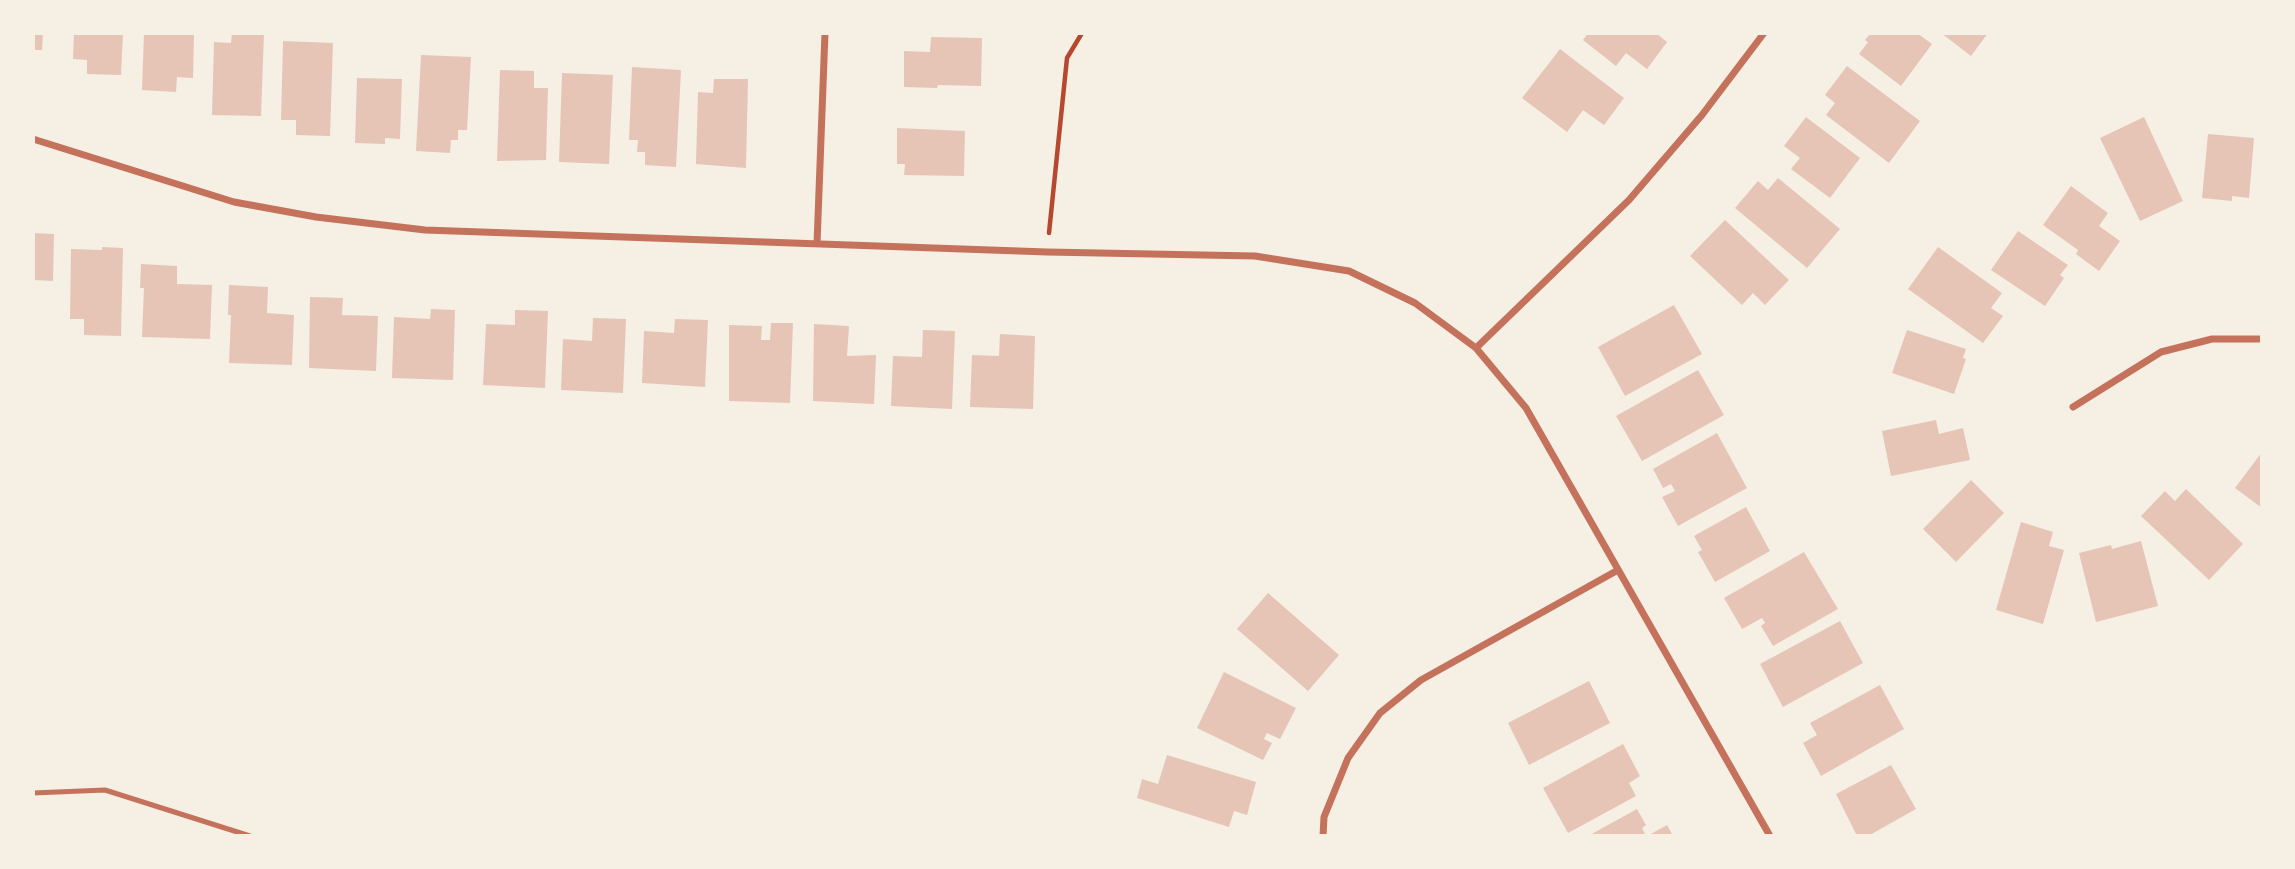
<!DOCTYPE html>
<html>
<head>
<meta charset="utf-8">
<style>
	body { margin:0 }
	#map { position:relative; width:2295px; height:869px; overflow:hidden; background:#f6efe4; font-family:Lato,sans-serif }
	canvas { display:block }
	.frame { position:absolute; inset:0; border:35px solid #f6efe4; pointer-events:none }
</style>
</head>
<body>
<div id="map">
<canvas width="2295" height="869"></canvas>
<div class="frame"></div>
</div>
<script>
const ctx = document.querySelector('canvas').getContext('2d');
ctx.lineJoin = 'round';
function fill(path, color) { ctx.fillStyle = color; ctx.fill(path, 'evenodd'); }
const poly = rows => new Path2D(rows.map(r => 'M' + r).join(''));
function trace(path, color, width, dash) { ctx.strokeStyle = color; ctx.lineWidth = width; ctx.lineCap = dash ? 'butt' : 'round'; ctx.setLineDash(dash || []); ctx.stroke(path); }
fill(poly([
	[33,33,43,33,42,50,33,50],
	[74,33,123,33,121,75,87,74,87,60,73,59],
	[144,33,194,33,193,78,177,77,176,92,142,90],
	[232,33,264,33,261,116,212,115,214,42,231,43],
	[1588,33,1656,33,1667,42,1647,69,1626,53,1616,66,1583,40],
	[1871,33,1917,33,1932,44,1901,86,1859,54,1868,42,1865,40],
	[1941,33,1988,33,1971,56],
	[931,37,982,38,981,86,938,85,937,88,904,87,904,51,930,52],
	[283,41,333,43,330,136,296,135,296,120,281,120],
	[1560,49,1624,98,1604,125,1583,110,1567,132,1522,98],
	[421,55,471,57,467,130,458,130,458,140,451,140,450,153,416,151],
	[1847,66,1920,121,1889,163,1826,115,1835,103,1825,95],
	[632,67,681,70,676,167,645,165,645,152,637,152,638,140,629,140],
	[500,70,534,71,534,88,548,88,546,160,497,161],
	[562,73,613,75,609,164,559,162],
	[357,78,402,79,400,139,385,138,385,144,355,143],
	[714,79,748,79,746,168,696,164,698,92,713,93],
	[1806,117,1860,158,1830,198,1791,169,1800,158,1784,146],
	[2144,117,2183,201,2140,221,2100,138],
	[897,128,965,131,964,176,904,175,905,164,897,164],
	[2208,134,2254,138,2249,198,2232,196,2232,201,2202,198],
	[1778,178,1840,229,1807,268,1735,208,1758,181,1768,190],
	[2071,186,2108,213,2099,226,2120,241,2099,271,2076,254,2078,250,2043,225],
	[1725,220,1789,280,1765,305,1753,293,1742,305,1690,256],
	[2018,231,2068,265,2060,275,2064,278,2045,306,1991,270],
	[33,233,54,234,53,281,33,280],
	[102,247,123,248,121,336,84,335,84,319,70,319,71,249,102,250],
	[1938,247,2002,293,1991,308,2003,316,1983,343,1908,289],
	[141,264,177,266,177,284,212,285,210,339,142,337,144,288,140,288],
	[229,285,268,287,267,313,294,315,292,365,229,363,231,315,228,315],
	[310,297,343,298,342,315,378,316,376,371,309,368],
	[1674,305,1702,354,1625,396,1598,347],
	[431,309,455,310,453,380,392,378,394,317,430,319],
	[515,310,548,311,545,388,483,385,486,324,515,325],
	[593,318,626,319,623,393,561,390,563,339,592,341],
	[675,319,708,320,705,387,642,383,644,331,674,333],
	[771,323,793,323,790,403,729,401,729,325,762,326,761,340,770,340],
	[814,324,849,326,847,356,876,355,874,404,813,401],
	[923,330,955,331,952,409,891,406,893,356,922,357],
	[1907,330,1966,349,1963,358,1966,359,1954,394,1892,373],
	[1000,334,1035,336,1033,409,970,407,972,355,999,356],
	[1698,370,1724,415,1642,461,1616,416],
	[1936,420,1939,434,1963,428,1970,460,1891,476,1882,431],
	[1717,433,1747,488,1678,526,1662,497,1675,491,1671,484,1663,488,1653,469],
	[2262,452,2262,508,2235,488],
	[1971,480,2004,513,1956,562,1923,529],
	[2186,489,2243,544,2209,580,2141,516,2165,491,2175,501],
	[1746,507,1770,551,1715,582,1698,552,1702,550,1694,536],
	[2021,522,2053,532,2049,546,2064,550,2043,624,1996,610],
	[2141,541,2158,606,2096,622,2079,553,2111,545,2112,549],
	[1804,552,1838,609,1773,646,1761,626,1765,623,1762,618,1742,629,1724,598],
	[1268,593,1339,655,1308,691,1237,629],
	[1840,621,1863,663,1783,707,1760,664],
	[1224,672,1296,708,1280,739,1267,733,1264,739,1272,743,1263,760,1197,728],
	[1589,681,1610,723,1529,765,1508,723],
	[1880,685,1904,729,1821,776,1803,743,1817,735,1810,723],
	[1623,744,1640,776,1629,783,1636,796,1568,833,1543,788],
	[1167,755,1256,782,1247,815,1234,811,1229,827,1137,798,1142,779,1158,784],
	[1891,765,1916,809,1868,836,1857,836,1836,794],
	[1637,809,1646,825,1642,828,1646,836,1588,836],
	[1667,825,1673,836,1647,836]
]), '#e6c5b7');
trace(poly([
	[1049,233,1067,58,1082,33]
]), '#b5482f', 4.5);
trace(poly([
	[33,793,105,790,250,836]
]), '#c5725c', 5);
trace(poly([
	[33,139,234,202,316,217,425,230,1047,252,1255,256,1349,271,1415,303,1476,348,1526,408,1770,836],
	[817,244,825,33],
	[1476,348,1629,200,1702,115,1764,33],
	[2073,407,2161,352,2212,339,2262,339],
	[1323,836,1324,817,1348,758,1380,713,1421,680,1618,570]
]), '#c5725c', 7);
</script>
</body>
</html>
